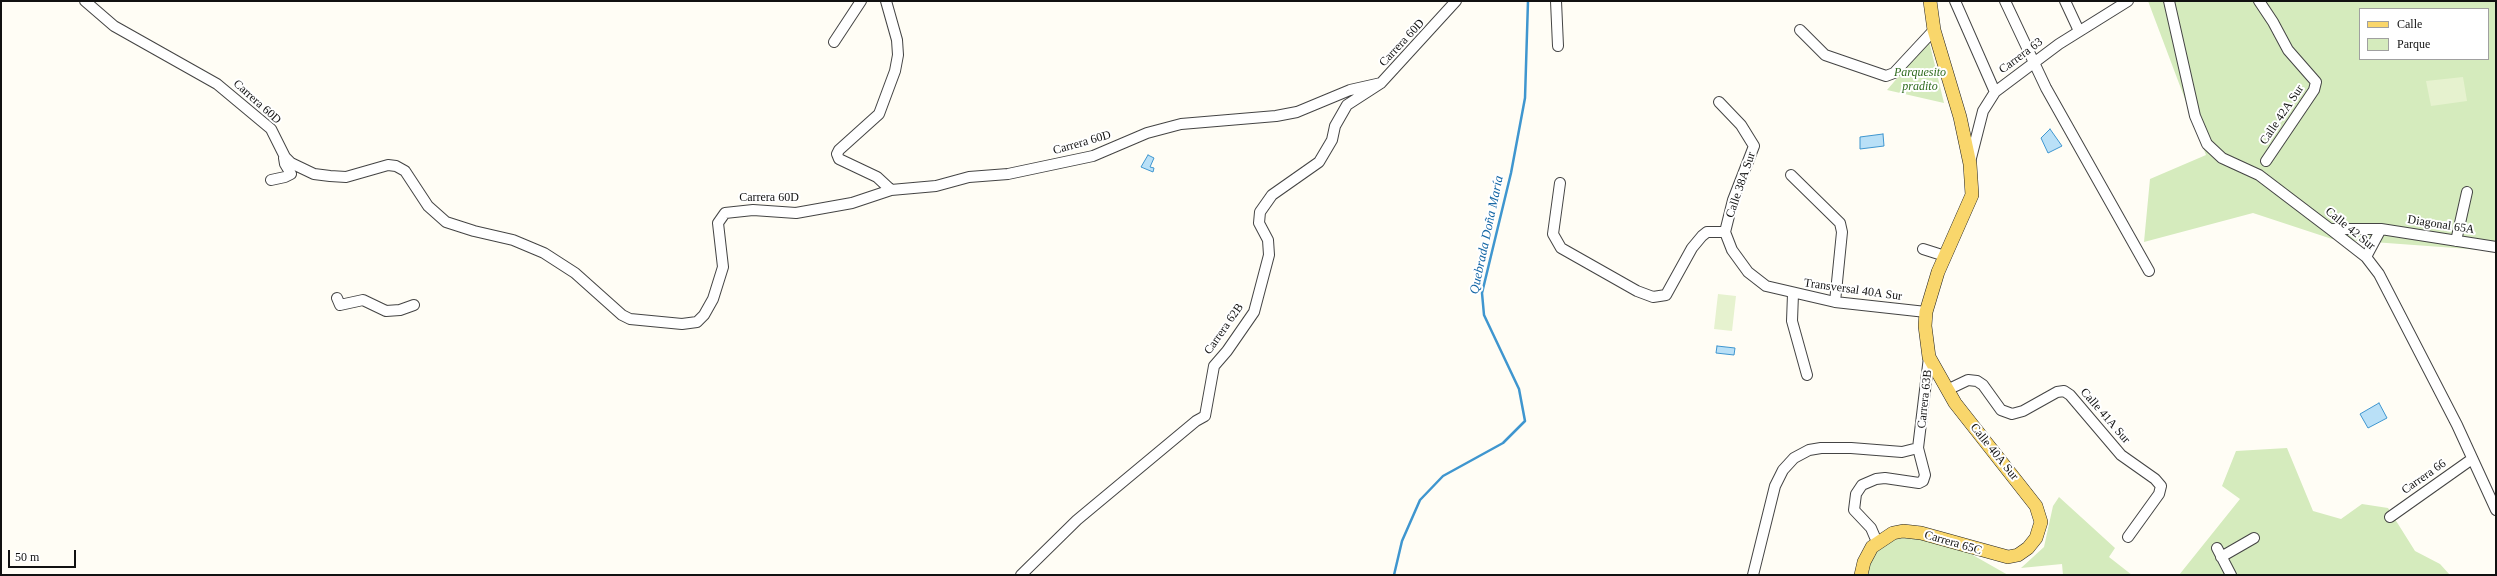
<!DOCTYPE html>
<html>
<head>
<meta charset="utf-8">
<style>
	body { margin:0 }
	#map { position:relative; width:2497px; height:576px; overflow:hidden; background:#fffdf5; font-family:"Times New Roman",serif }
	canvas { display:block }
	.frame { position:absolute; inset:0; border:2px solid #111; pointer-events:none }
	.legend { position:absolute; left:2359px; top:8px; width:130px; height:52px; box-sizing:border-box; background:#fff; border:1px solid #a0a0a0; margin:0; padding:5px 7px; list-style:none; font-size:12px; color:#111 }
	.legend li { display:flex; align-items:center; gap:8px; height:20px }
	.legend b { width:20px; border:1px solid #a0a0a0 }
	.scale { position:absolute; left:8px; top:550px; width:68px; height:18px; box-sizing:border-box; border:2px solid #111; border-top:0; padding-left:5px; font-size:12px; line-height:14px; white-space:nowrap; color:#111; -webkit-text-stroke:3px #fff; paint-order:stroke }
</style>
</head>
<body>
<div id="map">
<canvas width="2497" height="576"></canvas>
<div class="frame"></div>
<ul class="legend">
<li><b style="height:5px;background:#f9d66b"></b>Calle</li>
<li><b style="height:11px;background:#d5ebbd"></b>Parque</li>
</ul>
<div class="scale">50 m</div>
</div>
<script>
const ctx = document.querySelector('canvas').getContext('2d');
ctx.lineJoin = 'round';
function fill(path, color) { ctx.fillStyle = color; ctx.fill(path, 'evenodd'); }
const poly = rows => new Path2D(rows.map(r => 'M' + r).join(''));
function trace(path, color, width, dash) { ctx.strokeStyle = color; ctx.lineWidth = width; ctx.lineCap = dash ? 'butt' : 'round'; ctx.setLineDash(dash || []); ctx.stroke(path); }
function label(font, color, halo, rows, align = 'center') {
  ctx.font = font + ' "Times New Roman",serif'; ctx.lineWidth = 4; ctx.setLineDash([]); ctx.textBaseline = 'middle'; ctx.strokeStyle = halo; ctx.fillStyle = color; for (const [text, x, y, turn = 0] of rows) {
    ctx.save(); ctx.translate(x, y); ctx.rotate((+turn || 0) * Math.PI / 180); ctx.textAlign = isNaN(turn) ? turn : align; if (halo) ctx.strokeText(text, 0, 0); ctx.fillText(text, 0, 0); ctx.restore();
  }
}
fill(poly([
	[2148,1,2496,1,2496,251,2332,239,2253,213,2144,242,2150,179,2206,155],
	[2360,9,2488,9,2488,59,2360,59],
	[1929,41,1944,103,1887,90],
	[2287,448,2313,511,2341,519,2362,504,2388,508,2415,551,2440,564,2450,575,2179,575,2240,499,2222,486,2236,451],
	[2059,497,2115,548,2109,557,2132,575,2063,575,2062,564,2021,568,2044,547,2053,506],
	[1924,536,1964,550,2008,575,1868,575,1872,556,1892,538]
]), '#d5ebbd');
fill(poly([
	[2463,77,2467,101,2431,106,2426,81],
	[1718,294,1736,296,1732,331,1714,329]
]), '#e6f2cf');
const water = poly([
	[2050,129,2062,146,2048,153,2041,138,2050,129],
	[1883,134,1884,146,1860,149,1860,137,1883,134],
	[1148,155,1154,158,1150,167,1154,168,1153,172,1141,167,1148,155],
	[1717,346,1735,348,1734,355,1716,353,1717,346],
	[2379,403,2387,418,2368,428,2360,414,2379,403]
]);
fill(water, '#b9e0f7');
trace(water, '#3f96cf', 1);
trace(poly([
	[1394,575,1402,541,1420,500,1443,476,1503,443,1525,421,1519,389,1484,315,1482,293,1511,173,1525,98,1528,1]
]), '#3f96cf', 2.5);
const minor = poly([
	[85,1,114,26,217,84,271,129,285,157,291,163,314,174,330,176,346,177,388,165,396,166,405,171,428,206,446,222,474,231,513,240,544,253,575,273,622,315,630,319,682,324,697,322,704,315,713,299,723,267,718,223,725,213,753,210,796,213,852,203,891,190,936,186,969,177,1008,174,1093,156,1147,133,1181,124,1276,116,1297,112,1350,90,1381,83],
	[886,1,897,40,898,55,895,71,879,114,839,150,837,154,839,159,877,177,891,190],
	[1556,1,1558,46],
	[1955,1,1995,92],
	[2005,1,2046,88,2149,271],
	[2065,1,2079,31],
	[2169,1,2195,116,2207,144,2222,158,2259,175,2330,229,2366,257,2379,274,2457,425,2496,510],
	[2259,1,2273,22,2288,50,2316,82,2314,90,2266,161],
	[1800,30,1825,55,1886,76,1894,73,1934,30],
	[834,42,861,1],
	[1719,102,1741,125,1754,146,1733,200,1725,232],
	[1970,162,1983,111,1995,92,2059,44,2128,1],
	[1791,175,1840,223,1842,232,1835,302],
	[271,180,285,177,291,174,285,164,284,158],
	[1560,183,1553,234,1561,248,1637,291,1653,297,1666,295,1692,248,1702,236,1707,232,1725,232],
	[2330,229,2381,229,2496,247],
	[1725,232,1732,250,1748,272,1766,286,1835,302,1926,312],
	[2456,241,2467,192],
	[1923,249,1945,256],
	[2366,257,2381,229],
	[1793,294,1792,321,1807,375],
	[337,298,340,305,363,300,386,311,400,310,414,305],
	[1947,390,1968,380,1977,381,1983,385,2001,410,2012,414,2023,411,2057,392,2064,391,2070,395,2121,455,2155,479,2161,486,2159,494,2128,537],
	[2390,517,2472,459],
	[1877,542,1871,528,1854,510,1856,494,1862,485,1876,479,1885,478,1919,483,1923,481,1925,475,1918,448,1929,357],
	[2217,548,2231,575],
	[2221,557,2254,538],
	[1021,575,1077,520,1196,421,1205,416,1214,366,1227,351,1254,312,1269,255,1268,240,1259,223,1260,212,1272,195,1319,162,1332,140,1335,126,1347,105,1381,83,1456,1],
	[1753,575,1775,486,1783,470,1794,458,1809,450,1821,448,1851,448,1902,452,1918,448]
]);
const major = poly([
	[1861,575,1864,562,1872,547,1893,533,1903,531,1921,533,2008,557,2018,555,2028,548,2036,538,2041,522,2036,506,1955,403,1929,357,1925,326,1926,312,1938,272,1972,195,1970,164,1960,117,1934,30,1930,1]
]);
trace(minor, '#444', 12);
trace(major, '#222', 14);
trace(minor, '#fff', 10);
trace(major, '#f9d66b', 13);
label('12px', '#111', '#fff', [
	["Carrera 60D",1402,43,-47],
	["Carrera 63",2021,56,-37],
	["Carrera 60D",257,102,42],
	["Calle 42A Sur",2282,115,-56],
	["Carrera 60D",1082,143,-16],
	["Calle 38A Sur",1741,185,-71],
	["Carrera 60D",769,198],
	["Diagonal 65A",2441,225,9],
	["Calle 42 Sur",2350,229,39],
	["Transversal 40A Sur",1853,290,8],
	["Carrera 62B",1224,329,-55],
	["Carrera 63B",1925,399,-84],
	["Calle 41A Sur",2105,416,49],
	["Calle 40A Sur",1994,452,51],
	["Carrera 66",2424,477,-35],
	["Carrera 65C",1953,543,16]
]);
label('italic 12px', '#2f6b1f', '#fff', [
	["Parquesito",1920,73],
	["pradito",1920,87]
]);
label('italic 13px', '#1768a6', '#fff', [
	["Quebrada Doña María",1487,235,-78]
]);
</script>
</body>
</html>
